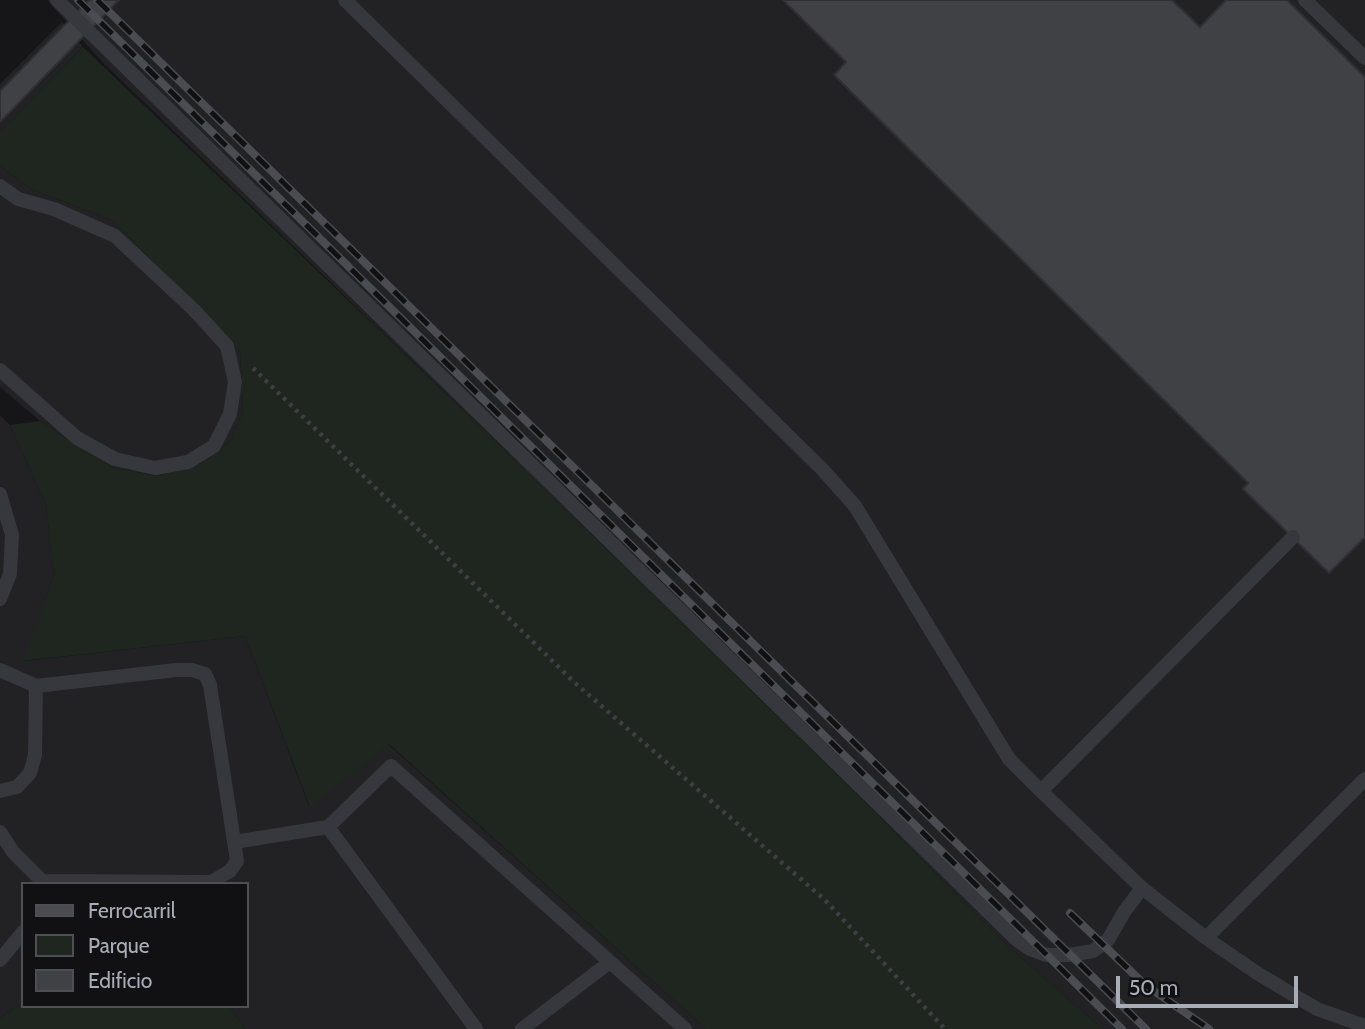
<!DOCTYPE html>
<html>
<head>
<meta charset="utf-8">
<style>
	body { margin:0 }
	#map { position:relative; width:1365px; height:1029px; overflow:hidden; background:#161618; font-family:Cabin,sans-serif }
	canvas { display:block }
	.legend { position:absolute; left:21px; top:882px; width:228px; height:126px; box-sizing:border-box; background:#111113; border:2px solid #4d4f55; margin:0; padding:9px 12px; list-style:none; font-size:21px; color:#a8adb8 }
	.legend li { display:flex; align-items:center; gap:14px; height:35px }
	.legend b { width:35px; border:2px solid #4d4f55 }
	.scale { position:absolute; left:1116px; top:976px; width:182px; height:32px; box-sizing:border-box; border:4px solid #a8adb8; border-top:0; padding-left:9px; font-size:21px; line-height:24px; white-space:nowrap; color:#a8adb8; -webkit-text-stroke:5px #111113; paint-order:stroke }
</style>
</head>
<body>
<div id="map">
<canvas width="1365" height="1029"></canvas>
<ul class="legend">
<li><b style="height:9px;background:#4a4c52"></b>Ferrocarril</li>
<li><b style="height:19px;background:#1e261f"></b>Parque</li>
<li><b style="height:19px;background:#404145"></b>Edificio</li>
</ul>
<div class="scale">50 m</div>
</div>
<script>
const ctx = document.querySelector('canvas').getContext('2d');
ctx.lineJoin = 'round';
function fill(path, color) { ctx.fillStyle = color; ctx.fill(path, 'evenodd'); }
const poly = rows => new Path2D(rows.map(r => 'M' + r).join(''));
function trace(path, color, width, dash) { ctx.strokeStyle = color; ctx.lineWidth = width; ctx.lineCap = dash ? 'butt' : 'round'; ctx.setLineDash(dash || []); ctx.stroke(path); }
fill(poly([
	[47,0,1365,0,1365,1029,1103,1029,1009,947,871,808,485,431,103,63],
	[62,22,83,47,0,132,0,84],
	[0,166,33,190,112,220,240,352,243,411,231,441,202,463,157,476,110,467,40,421,0,387],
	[0,415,10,425,46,505,54,575,24,661,245,636,309,806,388,744,706,1029,245,1029,229,1006,247,1006,247,884,23,884,23,1002,0,1018]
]), '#222225');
fill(poly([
	[83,47,485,431,871,808,1009,947,1103,1029,706,1029,389,744,310,807,245,636,23,661,54,575,46,505,10,425,40,421,110,467,157,476,202,463,231,441,243,411,240,352,112,220,33,190,0,166,0,132],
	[23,1002,23,1006,229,1006,245,1029,0,1029,0,1018]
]), '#1e261f');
const building = poly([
	[89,0,119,0,0,122,0,91,89,0],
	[783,0,1172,0,1200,27,1226,0,1287,0,1365,77,1365,537,1329,573,1243,489,1248,483,1237,472,834,75,846,62,783,0]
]);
fill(building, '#404145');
trace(building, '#303034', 2);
trace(poly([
	[253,368,575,683,825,900,945,1029]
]), '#3d3f44', 4.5, [3.5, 5]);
trace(poly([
	[57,0,1017,940,1030,949,1046,955,1069,955,1093,951,1108,940,1124,912,1142,888],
	[345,0,822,469,855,506,1009,759,1041,791,1142,888,1206,938,1257,973,1317,1009,1365,1026],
	[1305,0,1365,58],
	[0,186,18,199,54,209,115,236,194,310,227,346,235,382,230,414,214,446,188,462,155,468,115,459,77,438,0,370],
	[0,494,12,535,10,574,0,599],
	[0,670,36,686,176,670,192,670,205,674,210,685,237,861,230,871,211,882,42,881],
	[0,791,17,787,30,773,35,755,36,686],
	[1041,791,1293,537],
	[328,827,391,766,685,1029],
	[0,832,13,852,42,881,41,884],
	[234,842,328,827,476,1029],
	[1206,938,1365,779],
	[0,960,23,932],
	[522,1029,610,962]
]), '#37383d', 14);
const rail = poly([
	[78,0,1122,1029],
	[97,0,1146,1029],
	[1070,913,1144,984,1209,1029]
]);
trace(rail, '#4a4c52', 8);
trace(rail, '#111113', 5, [16]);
</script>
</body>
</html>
